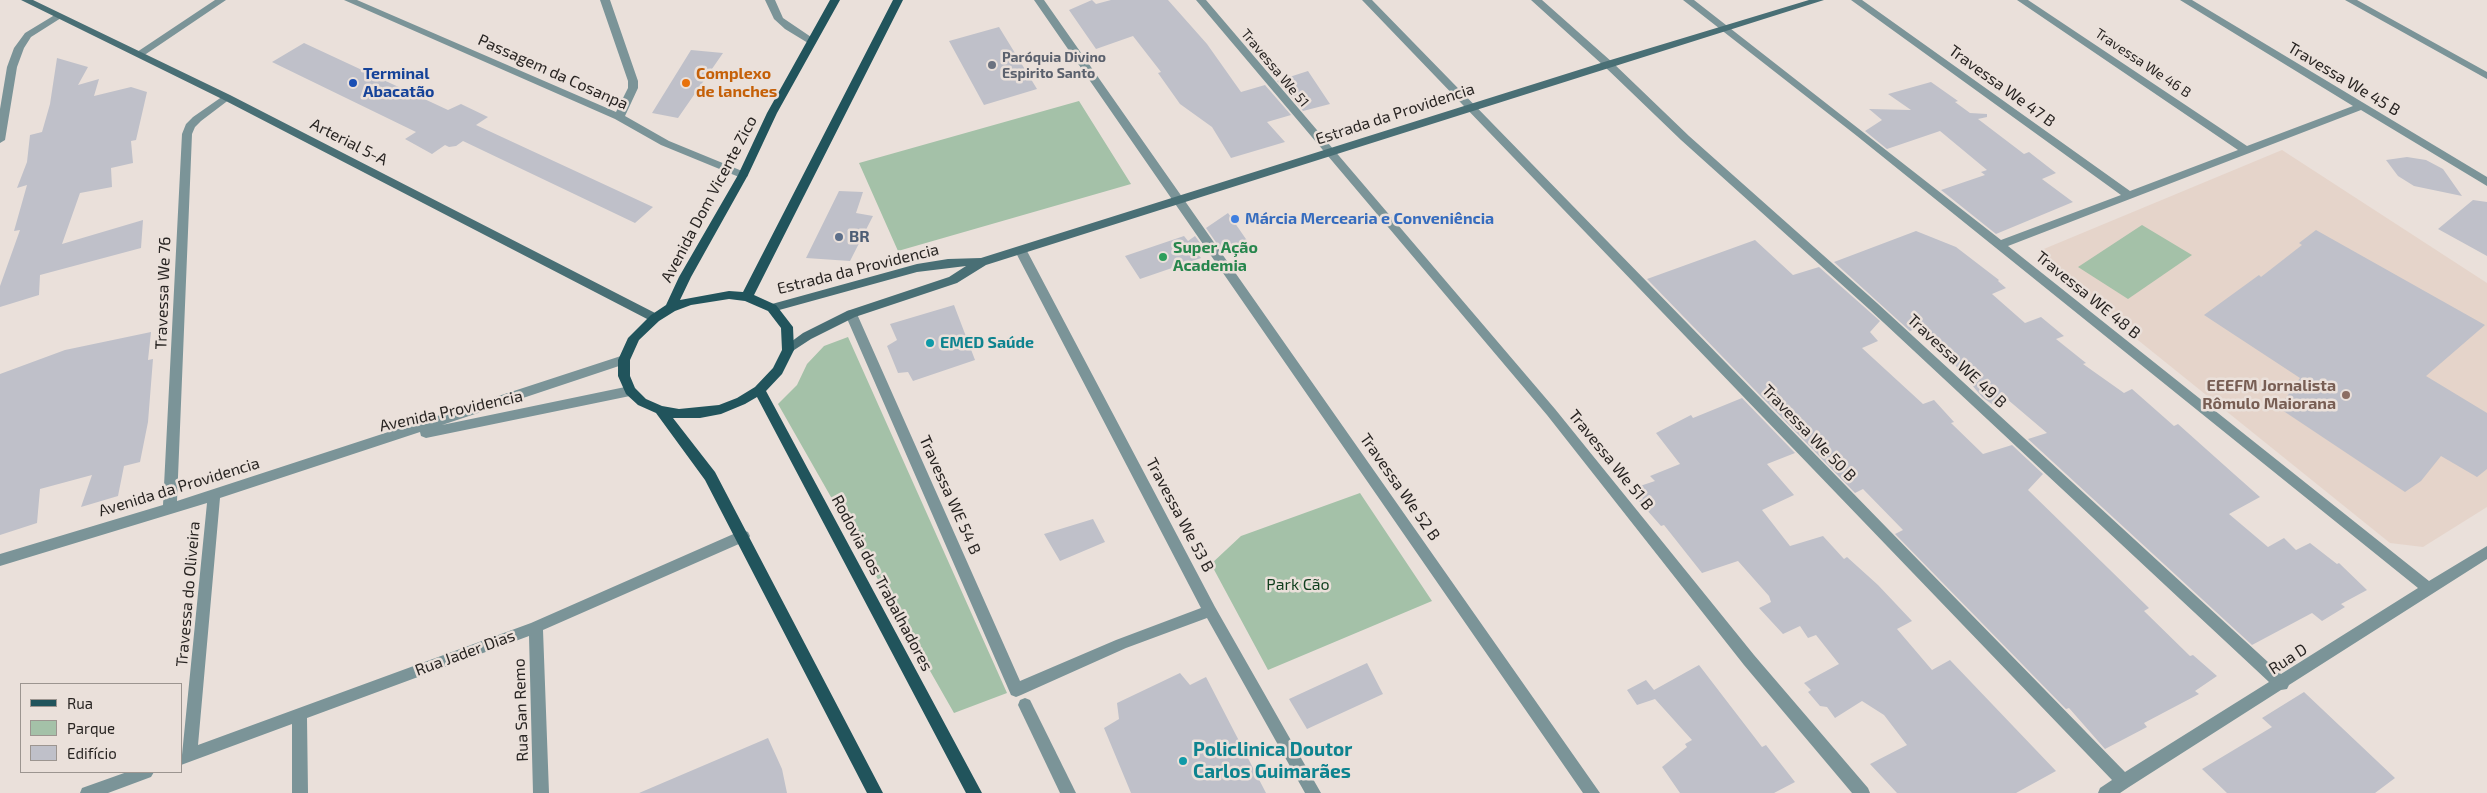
<!DOCTYPE html>
<html>
<head>
<meta charset="utf-8">
<style>
	body { margin:0 }
	#map { position:relative; width:2487px; height:793px; overflow:hidden; background:#eae0da; font-family:"Exo 2",sans-serif }
	canvas { display:block }
	.legend { position:absolute; left:20px; top:683px; width:162px; height:90px; box-sizing:border-box; background:#eae0da; border:1px solid #9c9590; margin:0; padding:6px 9px; list-style:none; font-size:15px; color:#282422 }
	.legend li { display:flex; align-items:center; gap:10px; height:25px }
	.legend b { width:25px; border:1px solid #9c9590 }
</style>
</head>
<body>
<div id="map">
<canvas width="2487" height="793"></canvas>
<ul class="legend">
<li><b style="height:6px;background:#21545c"></b>Rua</li>
<li><b style="height:14px;background:#a4c1a8"></b>Parque</li>
<li><b style="height:14px;background:#bfc0c9"></b>Edifício</li>
</ul>
</div>
<script>
const ctx = document.querySelector('canvas').getContext('2d');
ctx.lineJoin = 'round';
function fill(path, color) { ctx.fillStyle = color; ctx.fill(path, 'evenodd'); }
const poly = rows => new Path2D(rows.map(r => 'M' + r).join(''));
function trace(path, color, width, dash) { ctx.strokeStyle = color; ctx.lineWidth = width; ctx.lineCap = dash ? 'butt' : 'round'; ctx.setLineDash(dash || []); ctx.stroke(path); }
function label(font, color, halo, rows, align = 'center') {
  ctx.font = font + ' "Exo 2",sans-serif'; ctx.lineWidth = 5; ctx.setLineDash([]); ctx.textBaseline = 'middle'; ctx.strokeStyle = halo; ctx.fillStyle = color; for (const [text, x, y, turn = 0] of rows) {
    ctx.save(); ctx.translate(x, y); ctx.rotate((+turn || 0) * Math.PI / 180); ctx.textAlign = isNaN(turn) ? turn : align; if (halo) ctx.strokeText(text, 0, 0); ctx.fillText(text, 0, 0); ctx.restore();
  }
}
fill(poly([
	[2282,150,2487,283,2487,507,2423,547,2390,543,2041,262,2039,251]
]), '#e5d4ca');
fill(poly([
	[1079,101,1131,184,898,251,859,163],
	[2142,225,2192,255,2128,299,2078,267],
	[848,337,1007,693,954,713,778,404,797,385,807,364,824,346],
	[1360,493,1432,601,1268,670,1211,564,1241,536]
]), '#a4c1a8');
fill(poly([
	[1092,0,1096,4,1111,0,1168,0,1207,44,1241,92,1265,85,1291,115,1267,122,1285,142,1231,158,1212,127,1180,104,1158,73,1161,72,1133,36,1096,49,1069,10],
	[999,27,1037,89,984,105,949,41],
	[304,43,448,110,461,104,488,117,476,125,653,207,635,223,463,141,456,146,449,147,445,145,432,154,405,139,416,132,272,62],
	[691,50,723,53,678,118,652,113],
	[57,58,88,67,78,85,99,79,94,96,131,87,147,92,136,140,131,141,133,163,111,168,112,187,80,193,62,244,143,220,141,248,40,275,39,295,0,307,0,286,20,230,14,231,27,185,17,188,27,162,30,135,42,132,50,104],
	[1308,71,1330,104,1303,111,1277,81],
	[1931,82,1958,101,1955,102,1970,113,1987,114,1987,117,1978,119,2024,154,2029,152,2056,173,2042,179,2073,202,1996,234,1941,190,1985,175,1981,172,1987,170,1940,131,1887,149,1865,131,1882,120,1869,109,1911,110,1888,94],
	[2407,157,2426,160,2443,169,2462,196,2414,186,2398,176,2386,160],
	[839,191,863,192,856,213,873,216,850,261,806,258],
	[2473,200,2487,202,2487,256,2438,229],
	[1228,213,1248,242,1220,248,1206,228],
	[2316,230,2485,325,2426,376,2487,413,2487,469,2477,477,2441,456,2421,481,2405,492,2279,408,2300,378,2204,315,2259,275,2261,277,2302,245,2299,243],
	[1916,231,1956,247,1999,280,1998,281,2006,288,1992,294,2025,323,2041,317,2064,336,2056,339,2086,363,2083,364,2124,393,2132,389,2174,426,2178,424,2234,474,2260,497,2229,514,2268,547,2284,538,2296,550,2310,543,2337,564,2339,563,2367,590,2341,604,2345,607,2322,621,2312,613,2252,645,2028,439,2047,433,2007,399,1993,405,1982,397,1922,326,1910,331,1834,262],
	[1184,236,1188,241,1195,236,1206,251,1197,253,1201,258,1140,279,1125,256],
	[1755,240,1793,275,1819,267,1880,321,1870,332,1878,341,1862,348,1923,404,1934,400,1954,422,1951,423,1983,454,2012,445,2043,474,2028,490,2149,608,2144,611,2190,656,2193,655,2217,676,2195,691,2199,694,2144,723,2147,727,2105,749,2069,708,2066,709,1895,534,1903,530,1863,489,1855,493,1647,279],
	[954,305,975,360,913,381,908,372,898,373,887,346,897,340,890,324],
	[151,332,148,360,153,359,148,422,140,462,124,466,118,496,81,507,92,475,40,489,37,523,0,535,0,374,65,350],
	[1742,398,1795,453,1767,464,1794,495,1762,510,1790,546,1823,536,1844,559,1847,557,1878,585,1912,621,1897,629,1932,670,1950,660,2056,771,2016,793,1897,793,1870,764,1907,745,1884,715,1862,701,1835,718,1827,707,1820,706,1808,692,1811,690,1804,683,1839,664,1816,635,1808,638,1800,626,1783,634,1759,608,1771,602,1769,596,1738,561,1702,573,1664,525,1661,526,1639,501,1643,499,1634,488,1655,481,1650,476,1680,464,1656,433,1691,415,1693,418],
	[1093,519,1105,542,1060,561,1044,534],
	[1367,663,1383,694,1307,729,1289,699],
	[1699,665,1762,747,1766,745,1795,782,1774,793,1680,793,1662,767,1687,747,1685,744,1692,740,1655,699,1637,705,1627,690,1646,680,1654,690],
	[1180,673,1190,685,1206,677,1266,793,1131,793,1104,728,1119,719,1117,703],
	[2304,692,2395,778,2375,793,2227,793,2202,769,2272,727,2262,718],
	[768,738,782,769,787,793,639,793]
]), '#bfc0c9');
fill(poly([
	[1025,698,1030,700,1076,793,1060,793,1018,705,1020,700,1025,698]
]), '#7b9498');
fill(poly([
	[215,0,226,0,143,56,137,56,137,52,215,0],
	[344,0,357,0,616,112,628,88,628,81,600,0,610,0,638,81,638,88,625,116,669,141,747,173,748,175,747,177,739,177,661,145,615,119,344,0],
	[765,0,775,0,783,18,814,39,814,43,808,43,785,29,774,19,765,0],
	[1034,0,1044,0,1600,793,1583,793,1034,0],
	[1196,0,1206,0,1555,409,1754,655,1868,788,1870,793,1852,793,1744,665,1547,415,1196,0],
	[1362,0,1372,0,2125,772,2269,682,1869,309,1681,140,1604,66,1531,0,1542,0,1612,62,1689,136,1877,303,2281,674,2418,588,1857,136,1683,0,1694,0,2001,240,2121,195,1851,0,1862,0,2130,191,2238,150,2017,0,2028,0,2247,146,2353,106,2180,0,2192,0,2487,177,2487,186,2361,110,2008,246,2429,581,2487,546,2487,559,2289,685,2287,689,2281,690,2129,787,2120,793,2098,793,2100,788,2112,780,1362,0],
	[2345,0,2357,0,2487,72,2487,79,2345,0],
	[58,13,63,16,61,18,31,37,24,48,17,67,5,140,0,143,0,109,7,67,14,48,25,33,58,13],
	[226,94,231,97,230,99,201,121,195,127,192,134,177,501,624,355,628,357,630,360,628,363,442,425,630,386,636,391,630,396,426,438,421,436,420,432,220,498,198,745,531,623,738,532,743,530,748,532,750,536,748,540,543,630,549,793,533,793,529,636,307,718,308,793,292,793,292,724,181,765,207,503,0,566,0,554,163,505,182,134,186,124,193,117,226,94],
	[1021,247,1027,251,1215,607,1321,793,1305,793,1207,618,1126,648,1021,695,1016,697,1011,695,845,314,847,311,851,310,857,314,1020,681,1116,640,1201,608,1015,251,1021,247],
	[127,772,154,772,151,777,108,793,80,793,82,788,127,772]
]), '#7b9498');
fill(poly([
	[21,0,33,0,230,95,659,315,661,318,655,322,651,321,222,99,21,0],
	[1809,0,1824,0,986,265,957,283,855,317,811,339,788,354,784,353,782,350,784,347,803,333,847,311,949,277,966,266,917,272,772,312,766,308,772,304,917,264,948,259,981,258,1604,62,1809,0]
]), '#496f75');
fill(poly([
	[830,0,840,0,777,113,748,175,691,277,680,300,729,291,743,292,893,0,903,0,754,295,776,305,793,327,794,350,782,374,766,391,982,793,966,793,757,397,745,404,721,414,700,418,673,418,715,472,883,793,867,793,705,480,656,413,638,405,626,394,618,376,618,360,628,338,651,315,666,305,679,277,738,175,767,113,830,0],
	[729,299,745,301,768,311,781,328,782,350,773,368,755,387,737,398,719,405,679,409,662,406,646,399,635,388,630,376,630,360,639,340,659,321,675,311,691,305,729,299]
]), '#21545c');
for (const [x, y, r, color] of [
	[992,65,5,"#6b7280"],
	[353,83,5,"#1a4fb4"],
	[686,83,5,"#e8710a"],
	[1235,219,5,"#3f7fe0"],
	[839,237,5,"#5c6f8a"],
	[1163,257,5,"#2e9e5b"],
	[930,343,5,"#0f9aa8"],
	[2346,395,5,"#8d6e63"],
	[1183,761,5,"#0f9aa8"]
]) { const dot = new Path2D(); dot.arc(x, y, r, 0, 2 * Math.PI); ctx.fillStyle = color; ctx.fill(dot); trace(dot, '#eae0da', 2); }
label('bold 14px', '#5b616d', '#eae0da', [
	["Paróquia Divino",1002,57],
	["Espirito Santo",1002,73]
], 'left');
label('14px', '#282422', '#eae0da', [
	["Travessa We 46 B",2143,63,34],
	["Travessa We 51",1275,68,50]
]);
label('16px', '#282422', '#eae0da', [
	["Passagem da Cosanpa",553,72,24],
	["Travessa We 45 B",2344,79,31],
	["Travessa We 47 B",2002,86,36],
	["Estrada da Providencia",1395,114,-18],
	["Arterial 5-A",349,142,27],
	["Avenida Dom Vicente Zico",709,199,-62],
	["Estrada da Providencia",858,269,-14],
	["Travessa We 76",163,293,-88],
	["Travessa WE 48 B",2088,295,39],
	["Travessa WE 49 B",1957,361,43],
	["Avenida Providencia",451,411,-12],
	["Travessa We 50 B",1809,433,46],
	["Travessa We 51 B",1611,460,51],
	["Avenida da Providencia",179,487,-17],
	["Travessa We 52 B",1400,487,55],
	["Travessa WE 54 B",950,495,66],
	["Travessa We 53 B",1180,515,62],
	["Rodovia dos Trabalhadores",882,583,62],
	["Travessa do Oliveira",188,594,-85],
	["Rua Jader Dias",465,653,-20],
	["Rua D",2288,659,-33],
	["Rua San Remo",521,710,-92]
]);
label('bold 16px', '#164399', '#eae0da', [
	["Terminal",363,74],
	["Abacatão",363,92]
], 'left');
label('bold 16px', '#c56008', '#eae0da', [
	["Complexo",696,74],
	["de lanches",696,92]
], 'left');
label('bold 16px', '#366cbe', '#eae0da', [
	["Márcia Mercearia e Conveniência",1245,219]
], 'left');
label('bold 16px', '#4e5e75', '#eae0da', [
	["BR",849,237]
], 'left');
label('bold 16px', '#27864d', '#eae0da', [
	["Super Ação",1173,248],
	["Academia",1173,266]
], 'left');
label('bold 16px', '#0d838f', '#eae0da', [
	["EMED Saúde",940,343]
], 'left');
label('bold 16px', '#785e54', '#eae0da', [
	["EEEFM Jornalista",2336,386],
	["Rômulo Maiorana",2336,404]
], 'right');
label('16px', '#113f1e', '#eae0da', [
	["Park Cão",1298,585]
]);
label('bold 19px', '#0d838f', '#eae0da', [
	["Policlinica Doutor",1193,750],
	["Carlos Guimarães",1193,772]
], 'left');
</script>
</body>
</html>
